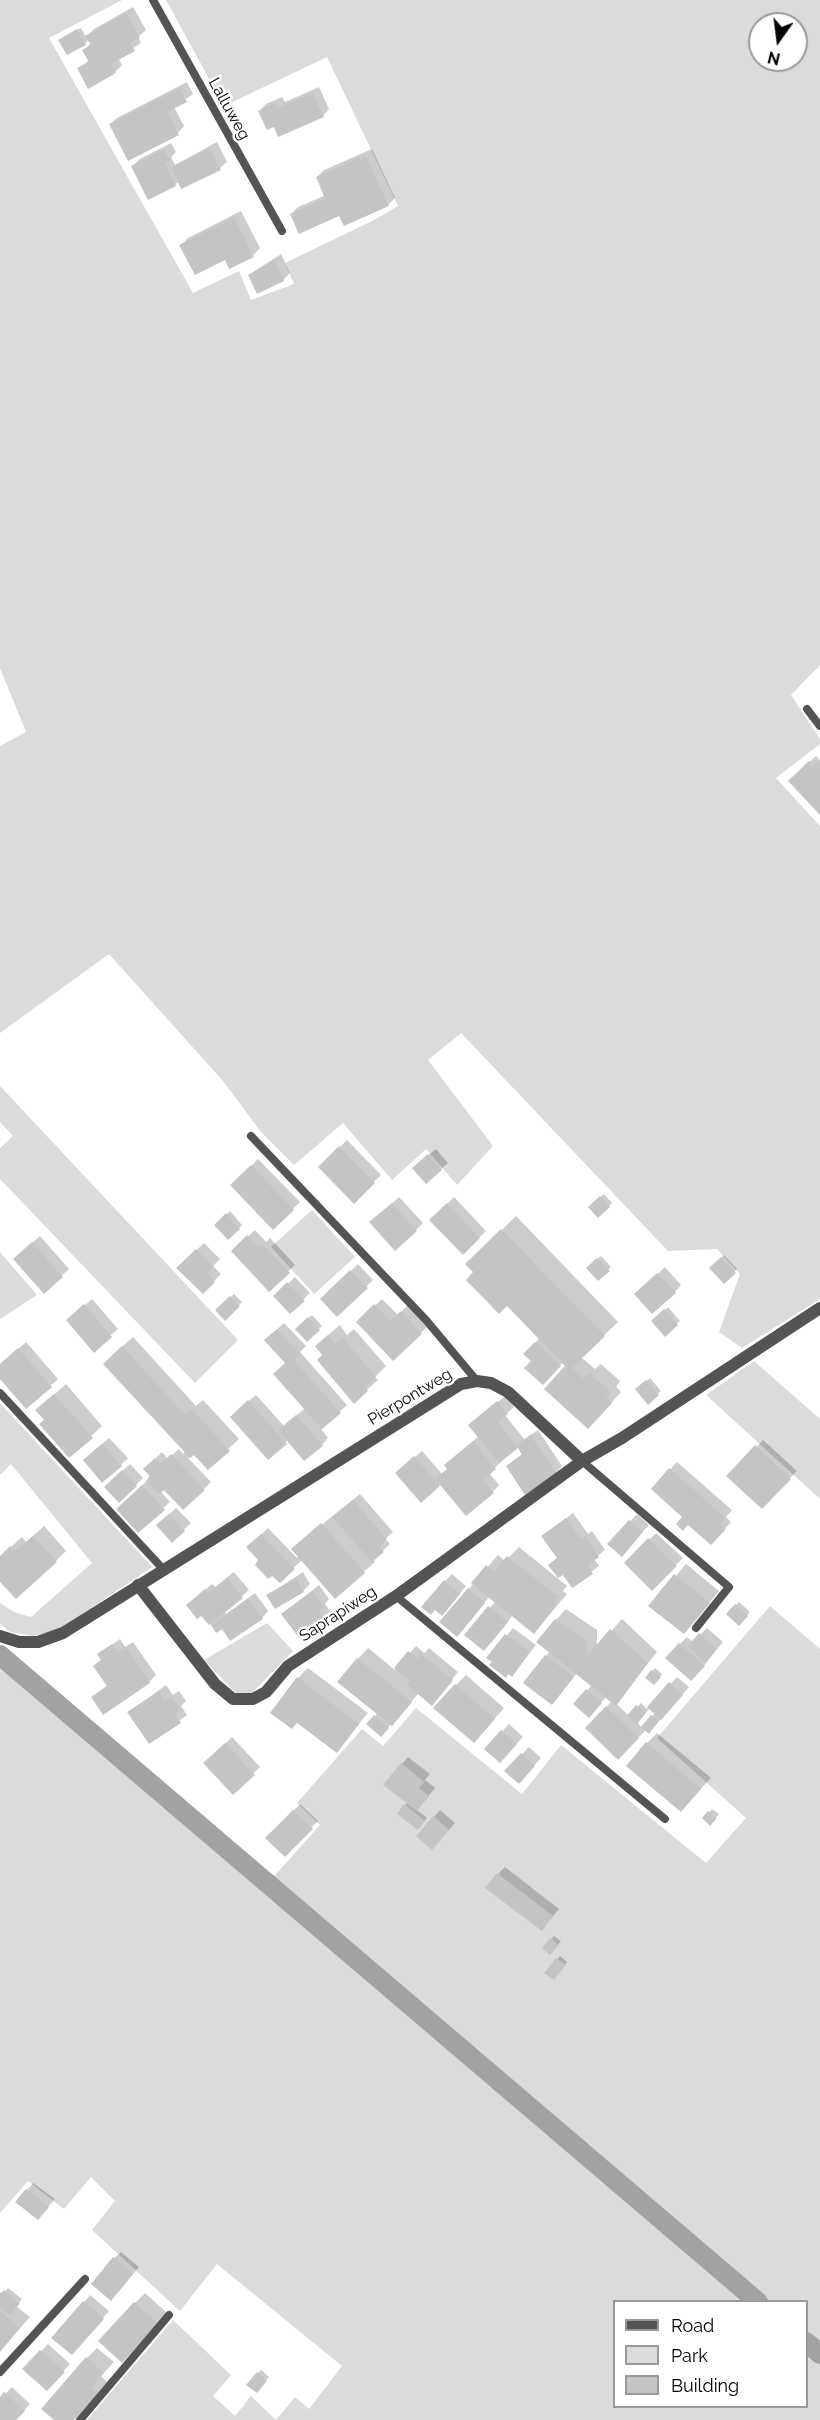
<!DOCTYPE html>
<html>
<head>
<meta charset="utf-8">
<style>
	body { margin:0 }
	#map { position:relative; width:820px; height:2420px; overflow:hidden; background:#fff; font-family:Raleway,sans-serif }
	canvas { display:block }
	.legend { position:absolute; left:613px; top:2300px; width:195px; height:108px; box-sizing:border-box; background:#fff; border:2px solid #999; margin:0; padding:8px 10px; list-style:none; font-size:18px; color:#000 }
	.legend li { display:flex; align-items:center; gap:12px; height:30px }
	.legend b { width:30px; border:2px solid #999 }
	.north { position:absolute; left:748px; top:12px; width:60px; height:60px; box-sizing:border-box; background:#fff; border:2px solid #999; border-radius:50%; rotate:194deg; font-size:16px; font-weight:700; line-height:24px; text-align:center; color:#000 }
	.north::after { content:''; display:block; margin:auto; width:21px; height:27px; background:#000; clip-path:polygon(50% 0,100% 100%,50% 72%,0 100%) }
</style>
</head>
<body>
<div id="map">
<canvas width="820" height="2420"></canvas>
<ul class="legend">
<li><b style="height:8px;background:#545454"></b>Road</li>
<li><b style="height:16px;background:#dbdbdb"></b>Park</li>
<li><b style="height:16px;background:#c4c4c4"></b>Building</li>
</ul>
<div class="north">N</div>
</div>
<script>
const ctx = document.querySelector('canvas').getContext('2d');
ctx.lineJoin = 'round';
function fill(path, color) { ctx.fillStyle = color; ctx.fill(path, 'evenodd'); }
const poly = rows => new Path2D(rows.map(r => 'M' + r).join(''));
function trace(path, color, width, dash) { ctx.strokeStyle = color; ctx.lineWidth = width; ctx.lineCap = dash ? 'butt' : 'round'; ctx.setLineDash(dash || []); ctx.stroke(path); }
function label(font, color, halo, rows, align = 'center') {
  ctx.font = font + ' Raleway,sans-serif'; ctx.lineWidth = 5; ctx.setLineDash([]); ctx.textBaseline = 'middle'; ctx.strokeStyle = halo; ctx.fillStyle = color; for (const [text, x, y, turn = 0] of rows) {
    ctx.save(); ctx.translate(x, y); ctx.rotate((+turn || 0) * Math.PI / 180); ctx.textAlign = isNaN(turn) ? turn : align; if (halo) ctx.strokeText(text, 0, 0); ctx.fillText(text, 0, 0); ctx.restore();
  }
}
fill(poly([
	[0,0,122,0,49,38,193,293,239,271,251,300,294,284,285,263,372,221,398,206,327,57,224,106,166,0,820,0,820,665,791,695,820,739,820,744,776,778,820,826,820,1299,742,1348,719,1332,740,1274,717,1249,668,1251,461,1033,428,1060,493,1146,457,1185,426,1149,392,1180,343,1123,294,1165,261,1132,223,1081,109,954,0,1033,0,746,26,732,0,668],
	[760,24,796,24,796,60,760,60],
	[0,1086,238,1340,195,1383,0,1179,0,1148,13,1136,0,1122],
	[312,1210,355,1257,314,1294,271,1247],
	[0,1252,37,1295,0,1319],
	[754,1361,820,1419,820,1499,706,1395],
	[0,1403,152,1567,58,1630,33,1636,10,1632,0,1624,0,1603,14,1612,31,1617,92,1563,11,1464,0,1475],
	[770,1606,820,1649,820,2420,87,2420,173,2320,231,2375,213,2396,235,2416,251,2396,276,2420,295,2397,309,2409,342,2366,217,2264,180,2311,92,2230,115,2201,91,2177,64,2209,28,2181,0,2213,0,1655,268,1883,320,1825,297,1803,362,1729,383,1746,416,1708,522,1794,561,1745,706,1863,746,1818,657,1738],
	[614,2302,806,2302,806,2406,614,2406],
	[267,1623,293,1651,252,1693,236,1693,204,1660]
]), '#dbdbdb');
fill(poly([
	[133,7,146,30,138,37,141,43,118,58,122,65,115,72,79,69,89,60,84,50,91,43,89,39,85,44,63,37,81,28,86,37,94,29],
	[187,82,193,94,174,107,184,126,178,133,110,124,117,118],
	[319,87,329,109,323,116,274,125,259,111,266,104,282,97,285,102],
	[217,142,227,162,220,168,179,181,175,185,133,166,140,159,171,143,176,152,171,157,175,165],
	[372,149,395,198,388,205,340,214,291,214,298,207,326,195,317,177,324,170],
	[241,211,260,248,253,255,226,258,181,245,188,238],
	[281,254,290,273,283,280,249,275],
	[816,756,820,760,820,813,790,781],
	[347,1140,381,1175,354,1201,320,1167],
	[436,1149,448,1163,441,1169,421,1161],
	[258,1159,300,1202,273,1228,232,1185],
	[604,1194,612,1203,598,1216,590,1207],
	[399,1197,423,1223,416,1230,378,1216],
	[454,1197,486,1231,463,1253,431,1220],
	[230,1211,242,1225,228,1238,216,1225],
	[516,1216,618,1322,581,1357,595,1369,601,1364,620,1381,616,1387,621,1392,599,1417,563,1362,543,1383,533,1361,525,1354,540,1338,467,1264],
	[255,1230,266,1242,270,1238,295,1265,269,1290,233,1251],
	[40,1236,69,1269,44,1292,22,1252],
	[204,1243,220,1259,213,1266,221,1274,203,1292,178,1268],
	[724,1255,737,1269,724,1282,711,1268],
	[601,1256,611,1267,598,1279,588,1268],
	[358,1264,373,1280,338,1315,322,1299],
	[665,1267,681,1285,675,1292,643,1288],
	[295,1277,310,1293,290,1312,275,1296],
	[234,1294,242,1302,225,1319,217,1310],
	[92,1299,118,1329,94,1350,75,1314],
	[382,1299,398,1315,408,1305,428,1326,393,1359,358,1322],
	[668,1307,680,1321,665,1335,653,1321],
	[312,1315,322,1326,307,1339,297,1329],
	[284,1323,306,1346,300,1352,347,1405,321,1429,328,1438,322,1445,288,1440,268,1458,238,1410,256,1395,284,1426,305,1408,273,1333],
	[340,1325,347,1335,354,1329,386,1366,375,1377,378,1380,354,1401,327,1336],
	[133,1337,196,1406,203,1400,239,1439,208,1468,194,1453,188,1458,211,1482,183,1508,164,1487,160,1491,170,1502,138,1531,125,1502,152,1476,145,1469,162,1452,168,1459,179,1449,183,1454,185,1452,115,1353],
	[26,1342,58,1379,26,1407,0,1377,0,1365],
	[650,1378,661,1391,648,1402,637,1389],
	[66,1384,102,1426,69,1456,46,1420,48,1400],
	[505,1396,514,1407,505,1415,524,1439,538,1430,562,1466,556,1472,507,1466,523,1453,518,1446,489,1473,499,1485,493,1492,441,1483,421,1501,404,1466,422,1451,442,1474,449,1469,453,1458,479,1436,470,1425],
	[109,1438,128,1458,121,1465,91,1453],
	[763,1440,797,1471,762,1507,729,1476],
	[677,1462,732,1510,726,1517,731,1522,718,1536,684,1517,653,1489],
	[130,1464,143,1478,119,1501,106,1487],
	[360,1494,393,1532,385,1539,390,1544,373,1560,375,1562,335,1597,302,1560,280,1581,248,1547,268,1528,297,1558,304,1539],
	[176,1508,191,1523,172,1541,158,1525],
	[573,1513,588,1534,592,1531,605,1550,594,1559,599,1566,572,1586,563,1573,550,1565,558,1557,543,1536],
	[637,1514,649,1525,628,1548,609,1544],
	[44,1526,66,1551,56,1561,0,1580,0,1557,22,1537,26,1542],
	[656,1533,683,1558,652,1589,626,1563],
	[519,1547,567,1586,563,1591,567,1594,534,1632,513,1615,491,1643,466,1635,496,1601,490,1596,463,1628,441,1621,498,1555,505,1561],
	[686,1564,719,1591,694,1622,650,1606],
	[234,1572,249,1590,225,1612,226,1614,255,1593,268,1611,262,1618,216,1631,202,1614,195,1598,212,1584,215,1587],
	[303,1572,310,1584,303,1591,268,1595],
	[452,1574,466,1586,449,1607,436,1608,445,1581],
	[319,1585,329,1599,325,1604,334,1616,328,1623,283,1614],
	[739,1602,750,1612,739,1624,728,1614],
	[566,1609,597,1630,597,1647,622,1619,657,1652,616,1703,629,1716,641,1703,647,1709,677,1677,689,1687,652,1729,646,1730,618,1758,587,1728,612,1701,606,1697,595,1709,575,1704,592,1685,577,1673,558,1696,525,1682,550,1651,556,1620],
	[650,1708,655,1713,642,1728,637,1722],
	[513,1628,536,1645,518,1668,489,1658],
	[707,1628,723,1642,698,1673,680,1644,687,1637,693,1642],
	[120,1639,125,1647,133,1642,156,1675,149,1682,93,1697,108,1685,99,1654],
	[416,1646,424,1653,429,1648,458,1672,438,1697,419,1693,384,1732,375,1716,378,1713,358,1659,368,1648,395,1670],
	[308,1668,368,1713,336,1751,298,1678],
	[655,1668,662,1674,654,1683,652,1671],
	[466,1675,504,1708,484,1731,456,1685],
	[166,1685,173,1695,179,1691,186,1701,181,1706,187,1715,150,1742,129,1712],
	[509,1724,523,1737,507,1754,486,1749],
	[657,1733,711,1778,681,1810,647,1743],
	[232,1737,260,1767,233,1793,212,1756],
	[529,1747,541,1758,519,1782,506,1771],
	[408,1757,430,1774,425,1780,435,1788,417,1810,427,1818,417,1828,405,1805,408,1802,402,1764],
	[300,1804,318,1821,285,1855,267,1838],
	[712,1809,719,1814,710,1824,704,1818],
	[440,1810,455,1823,439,1841,434,1817],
	[505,1867,559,1909,548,1922,498,1874],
	[554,1936,561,1941,553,1950,551,1939],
	[560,1956,567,1962,557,1975,546,1973],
	[33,2183,55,2199,45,2211,27,2190],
	[121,2252,139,2267,118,2292,114,2258],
	[8,2288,22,2299,16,2306,30,2317,0,2351,0,2292,3,2294],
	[145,2293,167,2313,122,2361,135,2303],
	[90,2295,109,2311,79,2346,84,2302],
	[48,2344,70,2364,47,2389,24,2369],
	[97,2348,114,2362,101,2376,107,2382,73,2420,56,2420,87,2358],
	[261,2370,269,2377,257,2391,248,2384],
	[12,2387,30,2404,15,2420,0,2420,0,2399]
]), '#0003');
trace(poly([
	[0,1655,758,2302],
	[806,2342,820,2354]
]), '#a2a2a2', 20);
fill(poly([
	[126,13,140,38,130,43,135,51,111,64,116,73,88,89,77,68,89,62,82,50,91,45,85,36],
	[77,29,86,45,67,55,58,40],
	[180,88,187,102,167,112,179,135,128,161,109,124],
	[312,93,324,117,278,137,274,127,267,130,258,111,275,103,278,108],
	[210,148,221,170,181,189,171,167],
	[164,149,170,161,165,163,176,186,148,200,131,166],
	[365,155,389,206,344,226,339,216,299,234,290,214,325,198,316,177],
	[234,217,254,257,229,269,225,260,195,275,179,245],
	[274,260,284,281,257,294,248,275],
	[820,760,820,815,788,781,809,761,813,766],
	[339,1146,375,1183,354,1204,318,1167],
	[428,1154,442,1170,426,1184,412,1168],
	[251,1165,294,1210,273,1230,230,1185],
	[600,1196,610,1207,598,1218,588,1207],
	[392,1203,417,1231,395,1251,369,1222],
	[447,1203,480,1238,463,1255,429,1220],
	[226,1213,240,1229,228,1240,214,1225],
	[501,1229,605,1336,572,1368,584,1379,589,1373,611,1392,606,1398,612,1403,588,1429,544,1389,565,1366,507,1306,499,1314,466,1280,473,1272,465,1264],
	[247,1235,259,1247,262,1244,290,1273,269,1292,231,1251],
	[32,1242,63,1277,44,1294,13,1259],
	[196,1249,214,1267,207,1273,215,1282,203,1294,176,1268],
	[721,1257,736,1273,724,1284,709,1268],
	[597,1258,610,1271,598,1281,586,1268],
	[350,1270,368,1288,337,1317,320,1299],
	[657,1273,676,1293,652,1314,634,1294],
	[287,1282,305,1301,290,1314,273,1296],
	[230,1296,240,1306,225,1321,215,1310],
	[84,1304,112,1337,94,1353,66,1320],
	[374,1304,390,1321,401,1311,422,1334,393,1361,356,1322],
	[664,1309,678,1325,665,1337,651,1321],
	[308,1317,320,1330,307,1342,295,1329],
	[277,1329,300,1354,294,1360,341,1413,322,1429,273,1374,285,1363,264,1340],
	[328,1335,336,1344,343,1338,376,1377,365,1387,368,1391,354,1404,317,1360,322,1355,315,1346],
	[535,1342,561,1366,543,1385,524,1368,531,1361,523,1354],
	[122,1346,185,1415,192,1409,230,1451,208,1470,194,1455,190,1458,103,1364],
	[18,1348,52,1387,26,1409,0,1379,0,1364],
	[646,1380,659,1395,648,1405,635,1389],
	[54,1394,93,1438,69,1458,39,1424,44,1420,35,1410],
	[248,1400,287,1444,268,1460,230,1417],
	[497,1401,508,1414,498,1422,516,1445,531,1436,557,1474,525,1495,506,1466,522,1455,518,1448,499,1463,468,1425],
	[296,1415,323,1446,304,1461,278,1430],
	[473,1441,496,1469,483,1480,494,1493,466,1516,435,1479,447,1469,444,1465],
	[102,1444,122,1466,102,1483,83,1460],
	[755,1445,791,1479,762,1509,726,1476],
	[171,1454,205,1490,183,1510,164,1490,159,1494,146,1481,150,1476,143,1469,155,1458,161,1464],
	[414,1456,440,1486,421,1503,395,1473],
	[669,1468,726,1518,720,1524,726,1529,711,1545,688,1525,683,1531,676,1524,682,1517,651,1489],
	[122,1470,137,1486,119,1503,104,1487],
	[142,1485,165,1510,138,1533,116,1509],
	[353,1500,387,1539,379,1547,384,1552,372,1562,332,1517],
	[169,1514,185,1531,172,1543,156,1525],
	[566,1518,581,1539,585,1536,599,1557,588,1565,593,1574,572,1588,563,1575,558,1578,548,1565,557,1558,541,1536],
	[629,1520,643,1532,622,1557,607,1544],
	[321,1523,365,1573,335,1599,291,1549],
	[261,1534,295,1569,280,1583,272,1576,268,1579,255,1565,258,1560,246,1547],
	[33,1536,57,1562,16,1599,0,1582,0,1556,10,1546,15,1551],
	[648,1538,677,1566,652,1591,624,1563],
	[507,1556,558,1597,554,1602,557,1605,534,1634,471,1583,486,1565,494,1571],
	[674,1574,710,1603,684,1634,648,1606],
	[227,1578,243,1598,209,1625,201,1616,197,1619,186,1605,205,1589,208,1593],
	[296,1578,304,1592,275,1609,266,1595],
	[444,1580,460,1594,442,1616,435,1610,431,1615,421,1607],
	[468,1588,485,1603,457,1637,439,1622],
	[312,1591,324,1607,319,1611,329,1624,303,1643,281,1614],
	[248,1599,263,1619,230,1641,222,1629,216,1633,211,1625],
	[735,1604,748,1616,739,1626,726,1614],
	[488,1606,508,1622,484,1651,464,1635],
	[555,1619,587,1640,587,1656,610,1629,648,1663,616,1706,536,1642],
	[699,1633,717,1649,705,1662,688,1646],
	[505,1634,530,1652,512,1677,508,1674,506,1678,489,1665,492,1662,486,1658],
	[679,1643,705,1666,691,1681,665,1658],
	[112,1644,118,1653,126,1648,150,1683,103,1715,91,1697,107,1686,93,1666,101,1660,97,1654],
	[408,1651,417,1659,421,1654,453,1680,432,1706,407,1685,410,1681,394,1668],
	[545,1655,574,1677,552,1705,523,1683],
	[357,1658,412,1702,392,1726,337,1682],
	[651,1670,661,1677,654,1685,645,1678],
	[297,1677,359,1724,337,1753,297,1723,292,1729,270,1713],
	[669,1682,683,1695,661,1720,647,1707],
	[455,1684,495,1719,474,1743,433,1708],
	[586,1689,602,1703,589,1718,573,1704],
	[159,1691,165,1701,172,1697,180,1709,175,1713,181,1723,149,1744,127,1712],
	[636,1705,646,1713,637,1724,627,1716],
	[606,1706,639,1738,618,1760,585,1728],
	[374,1715,389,1728,381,1737,366,1724],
	[651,1715,659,1721,649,1734,641,1727],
	[501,1730,517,1744,500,1763,484,1749],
	[646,1742,701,1789,681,1812,626,1766],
	[225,1743,255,1775,233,1795,203,1763],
	[521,1753,535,1766,519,1784,504,1771],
	[401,1763,424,1782,419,1788,429,1796,417,1811,383,1785],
	[404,1804,425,1821,418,1830,397,1814],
	[293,1810,313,1829,285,1857,265,1838],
	[708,1811,717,1818,710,1826,702,1818],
	[433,1816,449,1830,432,1850,416,1836],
	[497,1873,553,1916,542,1931,485,1888],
	[550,1938,559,1945,550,1955,542,1948],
	[556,1958,566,1965,554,1980,544,1973],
	[26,2189,49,2207,38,2220,15,2202],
	[113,2257,133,2274,111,2301,91,2284],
	[4,2290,20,2303,10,2315,0,2307,0,2295],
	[83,2301,104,2319,72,2355,51,2338],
	[134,2302,158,2324,122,2363,98,2341],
	[0,2311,20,2328,0,2352],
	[40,2350,65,2372,47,2391,22,2369],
	[86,2357,104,2373,91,2388,98,2393,74,2420,54,2420,41,2409],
	[257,2372,267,2381,257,2393,246,2385],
	[4,2392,25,2411,16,2420,0,2420,0,2397]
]), '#c4c4c4');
trace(poly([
	[153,0,282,231],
	[807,709,820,726],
	[251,1136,426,1320,477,1381],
	[0,1393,163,1569],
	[582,1461,729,1587,696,1628],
	[396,1596,665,1819],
	[0,2372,85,2279],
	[80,2420,169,2315]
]), '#545454', 8);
trace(poly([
	[138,1585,215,1684,233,1699,253,1699,266,1692,288,1666,396,1596,582,1461],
	[0,1636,19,1642,38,1642,63,1633,461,1384,477,1381,491,1383,508,1392,582,1461,622,1438,820,1308]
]), '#545454', 12);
label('16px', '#000', '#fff', [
	["Lalluweg",229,109,61],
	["Pierpontweg",410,1397,-31],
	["Saprapiweg",338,1614,-33]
]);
</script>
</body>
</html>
